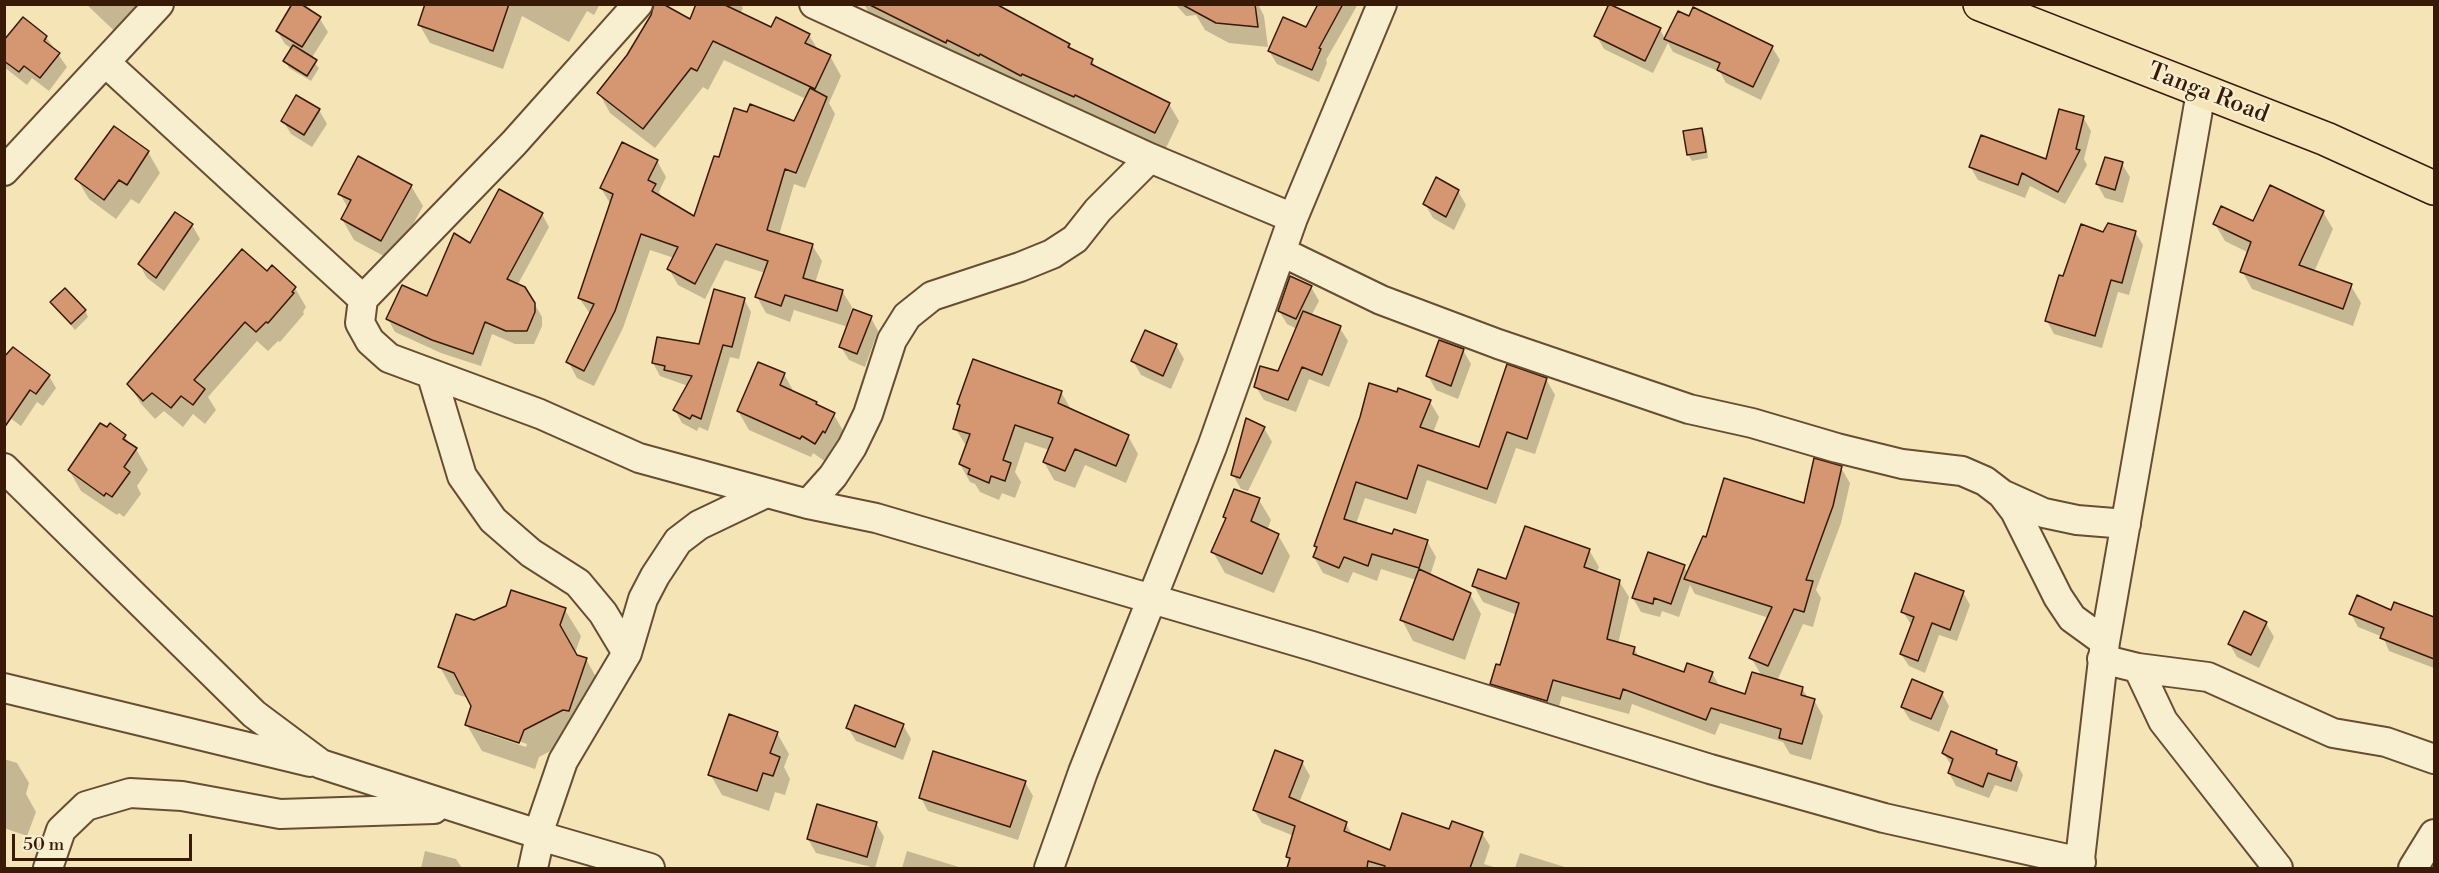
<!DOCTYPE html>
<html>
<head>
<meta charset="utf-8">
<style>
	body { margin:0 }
	#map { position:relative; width:2439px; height:873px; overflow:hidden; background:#f5e5b6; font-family:"Libre Bodoni",serif }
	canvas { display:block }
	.frame { position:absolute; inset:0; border:6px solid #381a06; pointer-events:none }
	.scale { position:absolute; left:12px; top:834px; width:180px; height:27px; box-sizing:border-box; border:3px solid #381a06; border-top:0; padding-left:8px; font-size:18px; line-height:21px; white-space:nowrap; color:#381a06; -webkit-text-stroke:4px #f8eed0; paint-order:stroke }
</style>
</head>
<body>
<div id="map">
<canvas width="2439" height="873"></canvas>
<div class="frame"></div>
<div class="scale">50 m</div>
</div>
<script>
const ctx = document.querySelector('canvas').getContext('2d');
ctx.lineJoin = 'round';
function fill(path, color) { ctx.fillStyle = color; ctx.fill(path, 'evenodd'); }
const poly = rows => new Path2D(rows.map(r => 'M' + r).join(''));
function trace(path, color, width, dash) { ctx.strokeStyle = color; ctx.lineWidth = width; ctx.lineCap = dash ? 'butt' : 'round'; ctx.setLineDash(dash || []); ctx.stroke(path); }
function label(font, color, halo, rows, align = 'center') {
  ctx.font = font + ' "Libre Bodoni",serif'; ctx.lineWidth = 4.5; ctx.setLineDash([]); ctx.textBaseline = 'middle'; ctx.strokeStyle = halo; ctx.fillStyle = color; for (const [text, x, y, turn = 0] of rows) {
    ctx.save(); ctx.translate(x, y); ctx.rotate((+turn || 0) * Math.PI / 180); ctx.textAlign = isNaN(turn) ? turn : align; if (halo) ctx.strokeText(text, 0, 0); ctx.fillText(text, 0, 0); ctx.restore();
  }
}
fill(poly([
	[86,4,142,4,125,41],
	[298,4,320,19,328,32,311,59,319,68,311,81,289,68,285,61,292,49,285,44,277,31],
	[426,4,600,4,594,15,587,11,569,42,522,16,503,69,430,43,419,24],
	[697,4,740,4,743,8,740,14,772,29,809,35,818,50,830,56,841,76,829,103,835,114,805,188,794,184,779,235,812,245,822,261,815,283,842,291,852,307,846,326,871,318,878,331,865,367,849,360,841,347,848,327,794,310,790,322,766,313,757,297,765,273,725,260,705,299,678,285,669,269,674,258,650,250,623,328,594,386,577,378,568,361,591,315,579,298,611,205,601,188,657,161,666,177,659,192,663,199,695,218,720,159,794,123,806,99,724,60,708,90,703,87,655,148,610,113,599,93,690,21],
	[864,4,992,4,1069,45,1071,50,1092,61,1097,69,1169,104,1179,121,1165,150,1085,111,1084,114,874,22],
	[1175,4,1258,4,1264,16,1268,47,1229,43,1205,30,1196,15,1186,16],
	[1320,4,1358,4,1326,60,1327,63,1319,82,1277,64,1269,51,1306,29],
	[1660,29,1665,39,1772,47,1780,60,1761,100,1726,83,1720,72,1673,52,1668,43,1653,73,1604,49,1596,35],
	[46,37,67,67,49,91,32,78,27,85,4,67,4,43],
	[319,110,327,124,312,147,291,134,283,121],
	[2083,117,2091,131,2084,159,2087,165,2065,204,2030,186,2025,198,1978,180,1970,166,2047,161],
	[1701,129,1705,136,1708,158,1692,161,1688,154],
	[148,152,160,173,139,204,131,199,116,219,89,199,77,179],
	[2122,164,2130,177,2123,203,2105,198,2097,184],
	[411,186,423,206,393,261,354,240,342,219,348,208,340,194],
	[1458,191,1466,205,1454,230,1433,218,1425,204],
	[2323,212,2333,229,2314,272,2351,286,2361,303,2353,326,2252,289,2242,271,2249,253,2225,241,2215,224,2254,223],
	[542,214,549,227,517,286,534,303,542,317,542,326,534,344,515,344,492,334,481,366,441,353,395,332,388,319,428,298,471,245],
	[192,225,200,239,164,291,147,278,139,264],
	[2135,232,2143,245,2129,295,2118,292,2102,348,2054,334,2047,321,2064,278,2104,234],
	[267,273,295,288,306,307,303,312,304,314,280,342,278,341,268,351,257,341,208,397,216,410,205,424,193,414,183,427,164,411,155,419,141,404,129,384],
	[1311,287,1319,301,1311,316,1340,328,1348,341,1329,387,1309,379,1296,412,1264,400,1256,387,1279,373,1297,329,1287,324,1279,311],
	[744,299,751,312,739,359,730,357,708,431,699,427,697,431,682,423,675,410,688,386,660,376,653,363,700,345],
	[52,303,85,310,88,317,75,330],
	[1176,345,1184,359,1171,389,1141,375,1133,361],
	[1463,350,1471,364,1458,399,1436,390,1428,376],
	[4,360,49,376,56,388,43,406,37,402,21,426,9,417],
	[784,374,795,394,816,403,818,407,834,415,845,434,826,462,813,453,811,457,749,430,738,411],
	[1546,379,1555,395,1535,454,1516,448,1496,504,1427,480,1416,514,1365,498,1356,524,1393,536,1427,541,1436,557,1430,576,1470,594,1481,614,1465,660,1413,641,1402,620,1416,580,1381,569,1377,581,1353,572,1348,583,1323,573,1314,557,1317,550,1316,546,1361,417,1430,402,1439,417,1433,433,1480,449],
	[1061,392,1072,411,1128,436,1138,454,1126,483,1085,465,1075,488,1054,480,1044,462,1049,450,1025,442,1015,472,1021,482,1015,498,1002,493,999,500,980,492,975,484,970,482,960,464,967,447,955,428,961,407,959,404],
	[1264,428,1272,442,1248,491,1241,489,1233,475],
	[125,436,130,445,136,449,148,470,137,486,141,494,124,517,119,513,117,515,81,491,69,470],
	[1841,468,1850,483,1841,523,1816,590,1821,598,1813,627,1803,624,1777,681,1802,688,1808,698,1814,700,1823,716,1811,760,1790,754,1783,742,1720,723,1715,735,1632,704,1629,714,1562,696,1556,717,1501,700,1492,684,1501,667,1517,615,1483,602,1474,586,1507,581,1589,550,1599,567,1596,573,1619,581,1629,597,1618,644,1634,648,1639,657,1685,674,1712,673,1720,687,1746,696,1762,676,1751,658,1769,618,1695,594,1690,585,1679,617,1662,611,1660,617,1641,612,1633,598,1684,566,1688,574,1707,539,1805,505],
	[1259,500,1271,520,1267,530,1278,535,1290,556,1274,593,1225,573,1213,552,1227,520,1225,517],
	[1963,592,1970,605,1957,641,1939,635,1925,673,1909,666,1901,654,1912,626,1903,612],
	[2395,604,2434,619,2434,668,2389,651,2383,637,2358,627,2351,614,2392,612],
	[565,610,581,636,575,653,577,656,586,659,601,686,579,736,539,757,535,769,482,751,467,725,473,706,469,698,455,694,440,667,474,622],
	[485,730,527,744,526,747,485,733],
	[2244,613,2266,623,2274,637,2259,668,2237,657,2229,643],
	[1942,693,1949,706,1939,732,1910,720,1902,707],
	[903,725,911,739,903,760,856,741,848,728],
	[777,733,789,754,784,767,790,779,785,795,775,792,769,811,722,795,710,774],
	[1996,751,2000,757,2016,763,2023,775,2017,792,1995,785,1989,798,1956,786,1949,773,1952,766,1943,753],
	[4,759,17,763,29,783,26,794,36,812,27,836,4,828],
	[1302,762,1310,776,1299,803,1346,824,1354,837,1391,852,1450,830,1482,833,1490,846,1484,864,1497,868,1289,868,1291,862,1288,857,1294,836,1262,823,1254,810],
	[1025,782,1033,796,1018,840,928,811,921,798],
	[876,823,884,837,875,868,816,853,808,839],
	[425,851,456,859,462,868,421,868],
	[907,851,962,868,902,868],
	[1520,853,1568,868,1515,868]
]), '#0003');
const building = poly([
	[292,4,301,4,321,17,302,47,276,31,292,4],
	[425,4,509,4,493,51,418,25,425,4],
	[654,4,663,4,690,19,696,4,723,4,771,27,776,17,810,34,805,43,831,55,815,89,713,41,697,71,691,68,643,129,597,93,627,55,651,15,654,4],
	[868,4,996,4,1070,44,1068,47,1093,59,1091,64,1170,103,1155,133,1075,95,1074,97,1022,74,1021,76,980,54,979,56,947,40,946,43,868,4],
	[1181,4,1255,4,1258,27,1216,23,1181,4],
	[1318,4,1343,4,1319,48,1321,49,1312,70,1268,51,1283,17,1306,27,1318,4],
	[1609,4,1661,28,1645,61,1594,36,1609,4],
	[1693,7,1773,46,1753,87,1717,70,1720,63,1664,39,1678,11,1689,16,1693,7],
	[23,17,47,36,44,41,60,53,40,78,24,66,19,72,4,61,4,40,23,17],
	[293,45,317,60,307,76,283,61,293,45],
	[810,88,827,97,796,173,785,169,767,230,813,244,803,278,843,290,837,311,785,295,781,306,755,297,768,261,716,244,695,284,667,269,678,247,641,234,615,311,584,371,566,362,594,304,578,298,613,194,600,188,622,142,658,160,648,180,656,184,652,191,694,216,714,156,719,157,734,108,747,112,750,104,794,121,810,88],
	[296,95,320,109,304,135,281,121,296,95],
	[2059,109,2084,116,2076,149,2080,150,2058,192,2022,173,2018,185,1969,167,1981,135,2046,159,2059,109],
	[114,126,149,151,127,185,119,180,104,200,75,179,114,126],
	[1702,128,1706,152,1687,155,1683,131,1702,128],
	[358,156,412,185,381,241,341,219,351,200,338,194,358,156],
	[2105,157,2123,162,2115,190,2096,184,2105,157],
	[1436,177,1459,190,1446,217,1423,204,1436,177],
	[2270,185,2324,211,2299,265,2352,284,2343,309,2240,272,2251,242,2213,224,2221,206,2253,221,2270,185],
	[499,189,543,213,507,279,525,287,535,303,535,312,527,331,506,331,485,322,473,354,432,340,386,319,402,285,427,296,454,233,470,243,499,189],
	[175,212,193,224,156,278,138,264,175,212],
	[2108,223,2136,231,2122,283,2111,280,2095,336,2045,321,2059,275,2063,276,2081,224,2103,232,2108,223],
	[242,249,267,271,272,265,296,287,292,292,294,293,268,323,266,322,256,332,245,322,194,380,205,389,193,405,181,396,171,408,152,393,143,401,127,384,242,249],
	[1290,276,1312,286,1296,319,1278,311,1290,276],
	[65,288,86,310,71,324,50,302,65,288],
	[714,289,745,298,732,347,723,345,701,419,692,415,690,419,673,410,692,376,664,370,665,366,652,363,657,337,699,344,714,289],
	[853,309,872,316,857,354,839,347,853,309],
	[1303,311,1341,326,1322,375,1302,367,1288,400,1254,387,1260,366,1278,371,1303,311],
	[1145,330,1177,344,1163,376,1131,361,1145,330],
	[1439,340,1464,349,1451,386,1426,376,1439,340],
	[13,347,50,375,36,394,30,390,4,428,4,357,13,347],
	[973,359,1062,391,1058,403,1129,435,1116,466,1075,449,1065,471,1043,462,1053,438,1015,425,1003,460,1011,463,1005,481,991,476,989,483,968,474,970,469,959,464,970,434,953,429,960,405,957,404,973,359],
	[758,362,785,373,780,385,817,402,816,404,835,413,825,433,823,431,815,444,802,436,800,439,737,411,758,362],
	[1507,364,1547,378,1527,439,1507,432,1487,489,1418,465,1407,499,1356,482,1344,519,1392,534,1394,529,1428,540,1419,568,1372,554,1368,566,1344,557,1339,568,1313,557,1317,547,1314,546,1360,417,1369,383,1397,392,1398,388,1431,400,1420,427,1479,447,1507,364],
	[1246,418,1265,427,1240,478,1231,475,1246,418],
	[100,423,107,427,110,423,126,435,123,439,137,448,124,467,130,472,112,497,106,493,104,496,68,470,100,423],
	[1814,458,1842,466,1833,506,1806,580,1813,581,1804,612,1794,609,1768,666,1749,658,1772,607,1684,579,1703,536,1706,537,1724,478,1804,503,1814,458],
	[1234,489,1260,498,1251,521,1279,534,1262,574,1211,552,1226,518,1223,517,1234,489],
	[1525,526,1590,549,1584,567,1620,580,1607,639,1635,647,1633,654,1684,672,1687,663,1713,672,1709,682,1745,694,1752,672,1803,687,1801,695,1815,699,1802,744,1779,738,1781,729,1711,708,1706,720,1623,689,1620,699,1553,680,1547,701,1490,684,1496,664,1500,665,1519,603,1472,586,1478,569,1506,579,1525,526],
	[1648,552,1685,565,1671,604,1654,598,1653,604,1632,598,1648,552],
	[1419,569,1471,593,1453,640,1400,620,1419,569],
	[1915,573,1964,591,1950,630,1932,623,1918,661,1900,654,1914,617,1901,612,1915,573],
	[511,590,566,608,560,625,577,655,587,658,569,711,563,710,524,730,519,743,465,725,471,706,454,673,438,667,456,614,474,620,506,606,511,590],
	[2357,595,2391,610,2394,602,2434,617,2434,659,2380,638,2384,628,2349,614,2357,595],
	[2244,611,2267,622,2251,655,2228,644,2244,611],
	[1912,679,1943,692,1931,719,1901,707,1912,679],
	[855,705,904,724,895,747,846,728,855,705],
	[729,714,778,732,770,753,780,757,773,776,763,773,757,791,708,775,729,714],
	[1951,731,1997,750,1996,754,2017,762,2011,781,1988,773,1983,787,1948,773,1953,759,1942,753,1951,731],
	[1275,750,1303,761,1289,797,1347,822,1344,831,1390,850,1402,813,1449,829,1452,821,1483,832,1470,868,1384,868,1385,866,1368,861,1367,868,1287,868,1290,858,1286,857,1295,826,1253,810,1275,750],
	[933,751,1026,781,1010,827,919,798,933,751],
	[817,804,877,822,867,857,807,839,817,804]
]);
fill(building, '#d49771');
trace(building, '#381a06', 1.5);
const minor = poly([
	[638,4,514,143,363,299,360,323,370,341,389,358,540,414,639,458,808,504,876,518,1312,646,1710,769,1884,818,2081,862],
	[814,4,1150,158,1293,218],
	[105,62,363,299],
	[4,171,159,4],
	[1282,252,1381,300,1498,344,1689,409,1752,423,1837,448,1902,464,1962,471,1985,481,2002,494,2015,511,2058,597,2072,618,2105,642],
	[432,376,462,476,493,520,531,553,578,583,603,613,627,653],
	[4,468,254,714,321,764,538,834,540,836,650,868],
	[2004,495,2044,513,2077,520,2126,524],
	[808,504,833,476,852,447,868,414,892,340,907,316,932,296,1020,267,1052,254,1075,239,1098,210,1150,158],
	[2102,659,2138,668,2208,677,2333,733,2386,742,2434,759],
	[2138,668,2163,721,2278,868],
	[4,688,310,762],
	[538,834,563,761,627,653,643,599,655,576,678,541,699,525,766,493],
	[48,868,61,830,86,806,130,793,182,796,280,814,434,809],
	[533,868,540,836],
	[1049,868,1083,772,1212,447,1293,218,1382,4],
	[2079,868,2105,642,2201,92],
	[2413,868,2434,834]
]);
const trunk = poly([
	[1980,4,2326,139,2434,188]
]);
trace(minor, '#674d32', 32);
trace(trunk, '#381a06', 36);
trace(minor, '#f8eed0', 28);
trace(trunk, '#f5e5b6', 33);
label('24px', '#381a06', '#f8eed0', [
	["Tanga Road",2208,94,21]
]);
</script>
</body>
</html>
